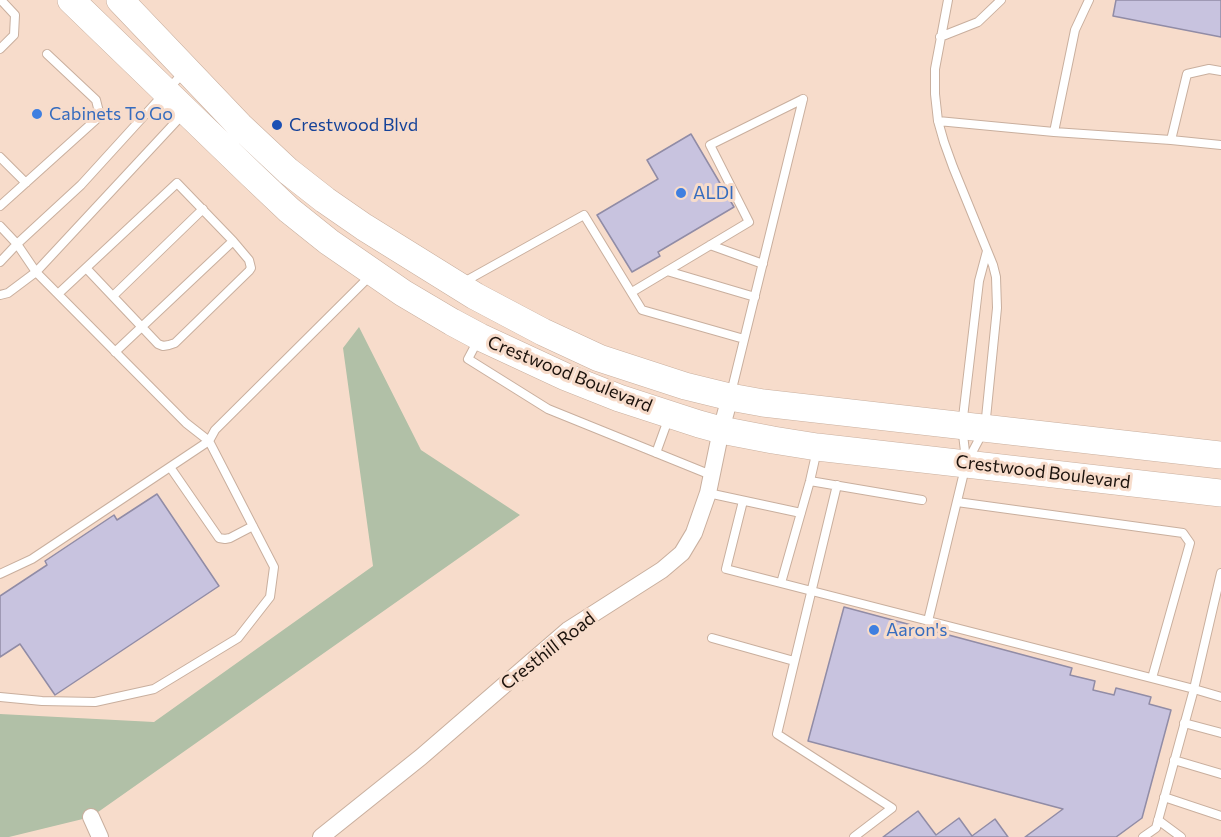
<!DOCTYPE html>
<html>
<head>
<meta charset="utf-8">
<style>
	body { margin:0 }
	canvas { display:block; background:#f7dccb }
</style>
</head>
<body>
<canvas width="1221" height="837"></canvas>
<script>
const ctx = document.querySelector('canvas').getContext('2d');
ctx.lineJoin = 'round';
function fill(path, color) { ctx.fillStyle = color; ctx.fill(path, 'evenodd'); }
const poly = rows => new Path2D(rows.map(r => 'M' + r).join(''));
function trace(path, color, width, dash) { ctx.strokeStyle = color; ctx.lineWidth = width; ctx.lineCap = dash ? 'butt' : 'round'; ctx.setLineDash(dash || []); ctx.stroke(path); }
function label(font, color, halo, rows, align = 'center') {
  ctx.font = font + ' Commissioner,sans-serif'; ctx.lineWidth = 6; ctx.setLineDash([]); ctx.textBaseline = 'middle'; ctx.strokeStyle = halo; ctx.fillStyle = color; for (const [text, x, y, turn = 0] of rows) {
    ctx.save(); ctx.translate(x, y); ctx.rotate((+turn || 0) * Math.PI / 180); ctx.textAlign = isNaN(turn) ? turn : align; if (halo) ctx.strokeText(text, 0, 0); ctx.fillText(text, 0, 0); ctx.restore();
  }
}
fill(poly([
	[359,327,421,450,520,515,91,817,9,837,0,837,0,714,154,722,373,566,343,348]
]), '#b1c0a7');
const building = poly([
	[1116,0,1221,0,1221,37,1113,16,1116,0],
	[691,134,734,207,658,252,660,256,632,272,597,215,658,179,647,160,691,134],
	[157,494,219,586,55,695,20,644,0,657,0,596,47,565,45,561,114,515,117,520,157,494],
	[844,607,1072,668,1070,675,1095,681,1093,690,1114,695,1116,688,1151,697,1149,704,1171,710,1142,818,1116,837,1025,837,1063,809,808,741,844,607],
	[918,811,936,835,959,818,972,836,995,819,1008,837,883,837,918,811]
]);
fill(building, '#c8c3df');
trace(building, '#918ca6', 1.5);
const lane = poly([
	[940,37,978,22,1001,0],
	[0,49,14,35,15,15,1,0],
	[938,121,1054,132,1171,140,1221,145],
	[1054,132,1075,30,1089,0],
	[1171,140,1187,74,1209,69,1221,71],
	[0,157,26,183],
	[0,206,100,116,96,100,47,54],
	[0,226,17,244,36,272,186,423,209,441,215,430,370,276],
	[710,245,763,264],
	[0,262,17,244,81,185,183,73],
	[86,268,158,344,163,346,169,345,175,343,249,271,251,268,249,260,233,241],
	[667,271,755,297],
	[462,283,584,215,642,310,744,339],
	[632,292,749,222,710,145,803,99],
	[58,294,177,183,233,241,115,352],
	[0,295,8,293,36,272,184,113],
	[113,296,203,209],
	[478,340,468,359,548,409,711,475],
	[731,393,803,99],
	[656,453,669,417],
	[966,460,962,426,979,281,987,251],
	[170,467,219,538,225,539,230,538,253,526],
	[810,481,922,500],
	[837,485,777,734,892,808,854,837],
	[708,493,801,513],
	[743,501,726,569,1194,689,1221,573],
	[957,502,1183,533,1190,543,1152,678],
	[0,574,32,559,209,441,274,567,270,597,238,638,154,689,95,702,42,701,0,697],
	[781,583,810,481,817,450],
	[928,621,966,464,985,428,997,308,996,277,993,265,953,167,944,142,938,121,935,94,935,69,948,0],
	[712,638,794,661],
	[1184,723,1221,733],
	[1174,760,1221,774],
	[1164,797,1221,816],
	[1158,820,1181,837],
	[1143,837,1156,828,1194,689,1221,697]
]);
const street = poly([
	[91,817,100,837],
	[321,837,421,757,568,630,662,570,682,553,694,533,708,493,721,430,730,397]
]);
const primary = poly([
	[71,0,250,173,289,210,329,242,403,293,452,322,480,337,566,377,619,398,699,424,721,430,773,440,817,447,1221,493],
	[120,0,240,126,288,171,325,200,364,227,475,296,543,332,599,358,685,386,730,397,763,403,1221,455]
]);
trace(lane, '#c9af9e', 10);
trace(street, '#c9af9e', 18);
trace(primary, '#c9af9e', 28);
trace(lane, '#fff', 8);
trace(street, '#fff', 16);
trace(primary, '#fff', 27);
for (const [x, y, r, color] of [
	[37,114,6,"#3f7fe0"],
	[277,125,6,"#1a4fb4"],
	[681,193,6,"#3f7fe0"],
	[874,630,6,"#3f7fe0"]
]) { const dot = new Path2D(); dot.arc(x, y, r, 0, 2 * Math.PI); ctx.fillStyle = color; ctx.fill(dot); trace(dot, '#f7dccb', 2); }
label('18px', '#366cbe', '#f7dccb', [
	["Cabinets To Go",49,114],
	["ALDI",693,193],
	["Aaron's",886,630]
], 'left');
label('18px', '#164399', '#f7dccb', [
	["Crestwood Blvd",289,125]
], 'left');
label('18px', '#1b120c', '#f7dccb', [
	["Crestwood Boulevard",570,374,22],
	["Crestwood Boulevard",1043,472,7],
	["Cresthill Road",548,651,-38]
]);
</script>
</body>
</html>
